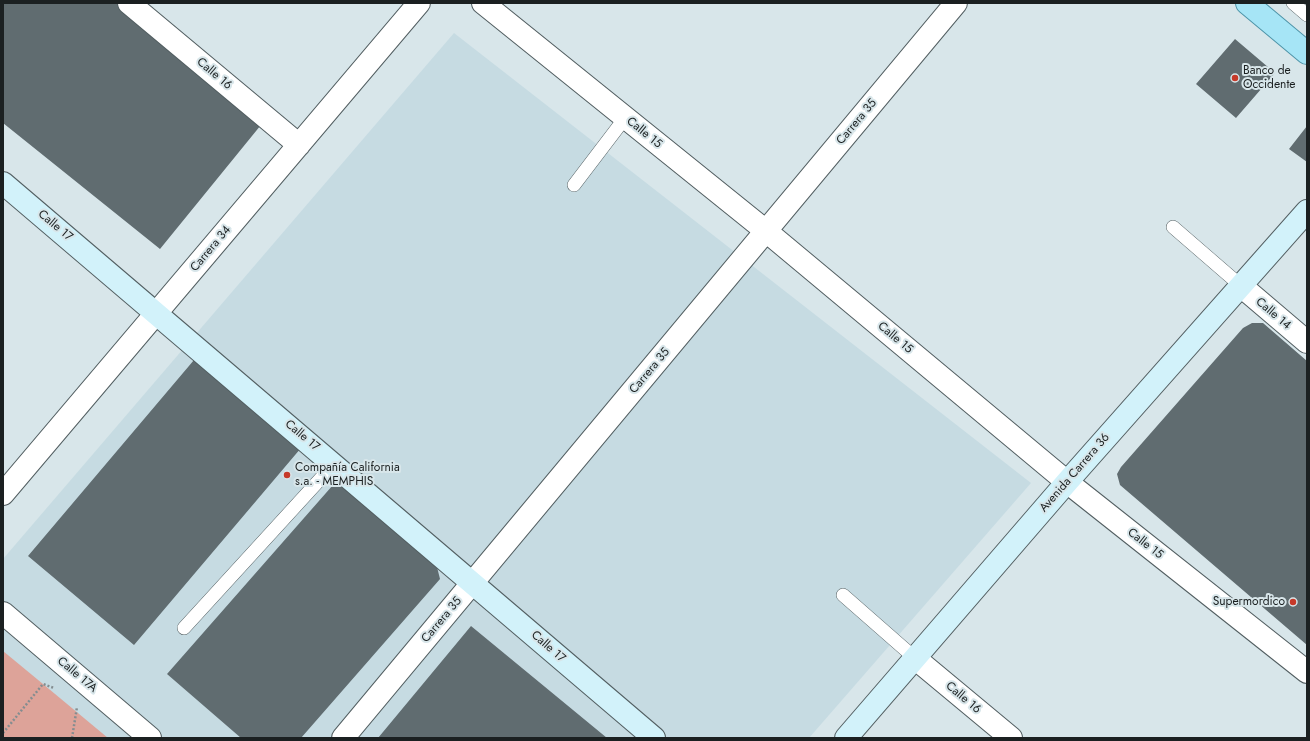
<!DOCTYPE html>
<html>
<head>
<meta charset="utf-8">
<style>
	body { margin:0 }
	#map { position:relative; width:1310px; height:741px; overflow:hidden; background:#d8e6ea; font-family:Jost,sans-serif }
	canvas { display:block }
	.frame { position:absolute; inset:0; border:4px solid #1b2021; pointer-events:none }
</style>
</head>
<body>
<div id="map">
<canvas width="1310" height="741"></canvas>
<div class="frame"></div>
</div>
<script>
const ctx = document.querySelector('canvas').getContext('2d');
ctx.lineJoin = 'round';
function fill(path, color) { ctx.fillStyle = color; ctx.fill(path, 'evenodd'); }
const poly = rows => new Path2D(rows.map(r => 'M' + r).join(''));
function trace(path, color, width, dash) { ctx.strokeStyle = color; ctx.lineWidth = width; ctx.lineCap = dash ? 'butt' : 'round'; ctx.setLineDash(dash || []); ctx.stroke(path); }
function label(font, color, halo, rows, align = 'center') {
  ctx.font = font + ' Jost,sans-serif'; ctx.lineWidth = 4; ctx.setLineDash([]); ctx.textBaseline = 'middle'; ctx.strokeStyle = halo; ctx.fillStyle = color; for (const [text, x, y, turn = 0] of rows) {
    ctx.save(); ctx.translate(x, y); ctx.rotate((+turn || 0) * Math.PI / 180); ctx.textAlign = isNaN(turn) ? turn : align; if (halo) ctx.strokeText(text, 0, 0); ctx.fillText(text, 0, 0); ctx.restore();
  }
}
fill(poly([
	[454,33,1031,483,809,738,3,738,3,559]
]), '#c6dbe2');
fill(poly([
	[3,651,43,684,108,738,3,738]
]), '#dda399');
fill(poly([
	[3,3,119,3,265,120,160,249,3,123],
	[1235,39,1275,73,1236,118,1196,84],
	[1307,126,1307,162,1289,149],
	[1252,323,1263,323,1307,361,1307,645,1120,485,1117,474,1121,467,1243,328],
	[194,360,301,448,134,645,28,556],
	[340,477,435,559,440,579,301,738,241,738,167,674],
	[471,626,607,738,378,738]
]), '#606c70');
const lane = poly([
	[1293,3,1307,15],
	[574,185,625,118],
	[1173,227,1240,285],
	[843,595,916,659],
	[184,628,334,464]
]);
const street = poly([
	[129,3,299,145],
	[483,3,766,231,1067,482,1307,672],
	[1240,285,1307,342],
	[3,494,419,3],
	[3,613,150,738],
	[916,659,1011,738],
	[343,738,956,3]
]);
const secondary = poly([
	[3,183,654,738],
	[846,738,1067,482,1307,211]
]);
const primary = poly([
	[1247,3,1307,53]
]);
trace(lane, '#525e61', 14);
trace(street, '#525e61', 24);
trace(secondary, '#525e61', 24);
trace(primary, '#4e94a8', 24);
trace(poly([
	[3,733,43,684,54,688],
	[72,738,77,707]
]), '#848d90', 2.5, [2, 2]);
trace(lane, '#fff', 13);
trace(street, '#fff', 22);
trace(secondary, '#d2f2fa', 22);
trace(primary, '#a6e5f6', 22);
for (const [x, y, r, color] of [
	[1235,78,4,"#c63929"],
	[287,475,4,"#c63929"],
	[1293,602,4,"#c63929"]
]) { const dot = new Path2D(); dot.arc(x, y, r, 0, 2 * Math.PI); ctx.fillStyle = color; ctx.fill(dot); trace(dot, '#d8e6ea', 1.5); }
label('12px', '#1b2021', '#d8e6ea', [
	["Banco de",1243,71],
	["Occidente",1243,85],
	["Compañía California",295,468],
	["s.a. - MEMPHIS",295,482],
	["Supermordico",1285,602,"right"]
], 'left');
label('12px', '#1b2021', '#d8e6ea', [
	["Calle 16",214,74,40],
	["Carrera 35",857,122,-50],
	["Calle 15",644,133,39],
	["Calle 17",55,226,40],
	["Carrera 34",211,249,-50],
	["Calle 14",1273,314,40],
	["Calle 15",895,338,40],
	["Carrera 35",650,371,-50],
	["Calle 17",302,436,40],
	["Avenida Carrera 36",1075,473,-49],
	["Calle 15",1145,544,38],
	["Carrera 35",442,620,-50],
	["Calle 17",548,647,41],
	["Calle 17A",77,675,40],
	["Calle 16",963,698,40]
]);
</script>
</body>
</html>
